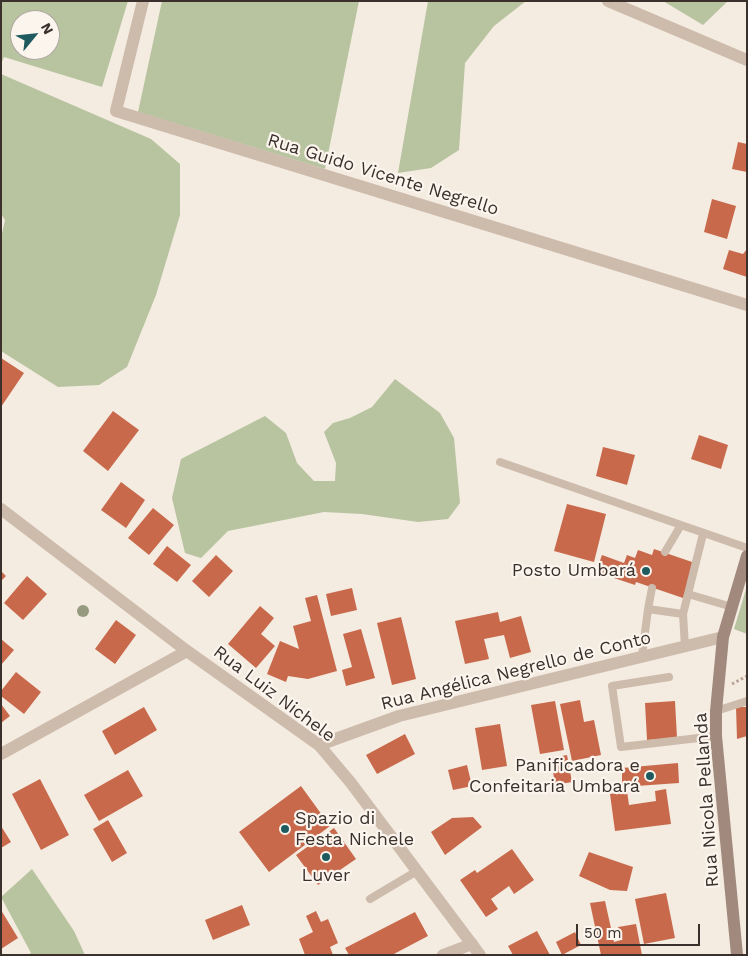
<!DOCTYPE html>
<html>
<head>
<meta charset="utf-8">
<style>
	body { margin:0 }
	#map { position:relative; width:748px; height:956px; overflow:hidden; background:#f4ebe1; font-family:"Work Sans",sans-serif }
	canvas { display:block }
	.frame { position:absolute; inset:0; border:2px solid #3b302b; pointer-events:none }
	.north { position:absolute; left:10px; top:10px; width:50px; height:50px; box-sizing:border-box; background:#fbf5ee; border:1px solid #aea6a0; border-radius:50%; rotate:62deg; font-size:14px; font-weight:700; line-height:20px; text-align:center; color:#3b302b }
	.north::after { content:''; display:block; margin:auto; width:18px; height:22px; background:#1f5a5e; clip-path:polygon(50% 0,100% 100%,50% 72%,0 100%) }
	.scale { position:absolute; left:576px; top:924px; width:124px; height:22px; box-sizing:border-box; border:2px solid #3b302b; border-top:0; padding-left:6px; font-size:15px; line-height:18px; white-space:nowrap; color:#3b302b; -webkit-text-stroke:4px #fbf5ee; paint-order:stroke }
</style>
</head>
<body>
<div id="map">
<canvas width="748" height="956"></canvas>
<div class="frame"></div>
<div class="north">N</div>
<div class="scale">50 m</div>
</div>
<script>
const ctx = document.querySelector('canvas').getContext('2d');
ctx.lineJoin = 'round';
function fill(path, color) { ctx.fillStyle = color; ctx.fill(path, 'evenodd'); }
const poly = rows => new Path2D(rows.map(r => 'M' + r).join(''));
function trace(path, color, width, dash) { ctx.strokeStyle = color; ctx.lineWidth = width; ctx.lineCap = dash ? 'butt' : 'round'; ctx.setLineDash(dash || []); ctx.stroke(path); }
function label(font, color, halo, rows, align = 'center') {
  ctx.font = font + ' "Work Sans",sans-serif'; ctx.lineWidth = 4.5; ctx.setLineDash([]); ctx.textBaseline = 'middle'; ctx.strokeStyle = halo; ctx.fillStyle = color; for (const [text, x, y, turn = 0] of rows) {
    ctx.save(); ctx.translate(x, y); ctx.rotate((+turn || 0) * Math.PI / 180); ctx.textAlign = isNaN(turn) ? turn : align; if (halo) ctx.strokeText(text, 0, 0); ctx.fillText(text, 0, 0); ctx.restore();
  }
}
fill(poly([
	[1,1,128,1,102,87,4,57,1,64],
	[20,20,50,20,50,50,20,50],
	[162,1,359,1,325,169,138,112],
	[428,1,526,1,494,26,465,63,459,150,431,168,398,173],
	[663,1,728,1,703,25],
	[1,74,151,139,180,164,180,215,156,295,127,367,99,385,58,387,1,351,1,238,5,220,1,214],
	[395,379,440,413,454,438,460,503,448,519,418,522,362,514,324,512,228,531,201,558,185,553,172,498,181,459,265,416,286,433,297,463,314,481,335,481,336,463,324,432,333,423,350,418,372,407],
	[747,586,747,634,734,629],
	[32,869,74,931,85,955,27,955,31,953,1,897]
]), '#b8c4a0');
fill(poly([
	[738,142,747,144,747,172,732,169],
	[712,199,736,206,727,239,704,232],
	[747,249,747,277,723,269,729,250,743,254],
	[1,358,24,373,1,407],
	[113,411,139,430,108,471,83,451],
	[699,435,728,445,721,469,691,459],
	[603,447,635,455,627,485,596,476],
	[121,482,145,500,126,528,101,510],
	[567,504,606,514,594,562,554,551],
	[153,508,174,525,149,555,128,538],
	[167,546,191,565,177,582,153,564],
	[654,549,695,563,683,598,636,582,635,585,596,572,602,555,624,563,627,555,635,558,638,550,652,555],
	[216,555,233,571,209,597,192,581],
	[1,571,6,576,1,581],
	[27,576,47,594,23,620,4,603],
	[352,588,357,610,331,616,326,594],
	[317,595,337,671,308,679,288,676,286,682,267,674,280,641,299,649,293,626,311,621,305,598],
	[260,606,274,618,261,634,275,646,256,668,228,644],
	[498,612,500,622,521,616,531,652,510,658,504,635,484,639,489,659,465,664,455,621],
	[401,617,416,679,392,685,377,623],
	[116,620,136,635,115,664,95,649],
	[361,629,375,678,346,686,342,670,352,667,343,634],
	[1,639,14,650,1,665],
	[16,672,41,692,24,714,1,696,1,691],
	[580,700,584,722,594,720,601,755,572,761,560,704],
	[555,701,564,750,540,754,531,705],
	[675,701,677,738,647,740,645,703],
	[1,704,10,716,1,723],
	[144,707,157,730,115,755,102,731],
	[736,707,747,707,747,736,737,739],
	[500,724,507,766,482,770,475,728],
	[405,734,415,754,377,774,366,755],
	[567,755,572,782,555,785,551,758],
	[678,763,679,783,622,787,622,768],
	[467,765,472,786,453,790,448,770],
	[128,770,143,796,99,821,84,795],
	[40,779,69,835,41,850,12,794],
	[301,786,330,826,269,872,239,832],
	[666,789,671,824,615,831,610,794,627,791,629,805,656,801,655,791],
	[473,817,482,827,445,855,431,832,452,818],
	[108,820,127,853,112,862,93,829],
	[1,826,11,842,1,848],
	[334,828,356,859,318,885,296,855],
	[512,849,534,880,514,894,509,886,491,899,498,909,486,917,460,880,475,870,477,873],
	[589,852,633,867,627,891,610,890,579,876],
	[666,893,675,938,644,944,635,899],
	[605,901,614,942,621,940,618,927,636,924,642,955,601,955,590,903],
	[242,905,250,925,213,940,205,920],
	[1,910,18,938,1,949],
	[316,911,321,922,328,919,338,943,330,947,333,955,305,955,299,939,313,932,306,916],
	[415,912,428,936,392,955,349,955,345,948],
	[537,931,550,955,513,955,508,946],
	[575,932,581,945,562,955,556,942]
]), '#c8694b');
trace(poly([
	[732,684,747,676]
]), '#b9a596', 3, [2.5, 2.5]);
trace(poly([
	[500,462,681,525],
	[665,552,681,525,747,548],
	[688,594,703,534],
	[648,609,683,614,688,594,732,607],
	[683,614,685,647],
	[642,656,648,609,652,588],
	[669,677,612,686,621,747,716,736],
	[716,711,747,701],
	[370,899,417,871]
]), '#cdbbac', 8);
trace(poly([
	[143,1,116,111,747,305],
	[608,1,747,60],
	[319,745,399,716,723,637],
	[1,754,187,651],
	[443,955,472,944]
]), '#cdbbac', 12);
trace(poly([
	[1,509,187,651,319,745,351,783,480,955]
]), '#cdbbac', 12);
trace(poly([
	[737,955,716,736,716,711,723,637,747,556]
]), '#a18a7d', 12);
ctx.fillStyle = '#969b7f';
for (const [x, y] of [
	[83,611]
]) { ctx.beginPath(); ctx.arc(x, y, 6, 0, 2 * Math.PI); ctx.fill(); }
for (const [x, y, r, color] of [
	[646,571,5,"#1f5a5e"],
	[650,776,5,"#1f5a5e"],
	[285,829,5,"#1f5a5e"],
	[326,857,5,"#1f5a5e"]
]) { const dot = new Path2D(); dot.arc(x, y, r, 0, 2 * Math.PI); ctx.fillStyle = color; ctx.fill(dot); trace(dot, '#fbf5ee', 2); }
label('18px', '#3b302b', '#fbf5ee', [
	["Rua Guido Vicente Negrello",383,175,17],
	["Rua Angélica Negrello de Conto",516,671,-14],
	["Rua Luiz Nichele",274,694,37],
	["Rua Nicola Pellanda",707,800,-94]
]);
label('18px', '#3b302b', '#fbf5ee', [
	["Posto Umbará",636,571],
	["Panificadora e",640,766],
	["Confeitaria Umbará",640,787],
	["Spazio di",295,819,"left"],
	["Festa Nichele",295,840,"left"],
	["Luver",326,876,"center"]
], 'right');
</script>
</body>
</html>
